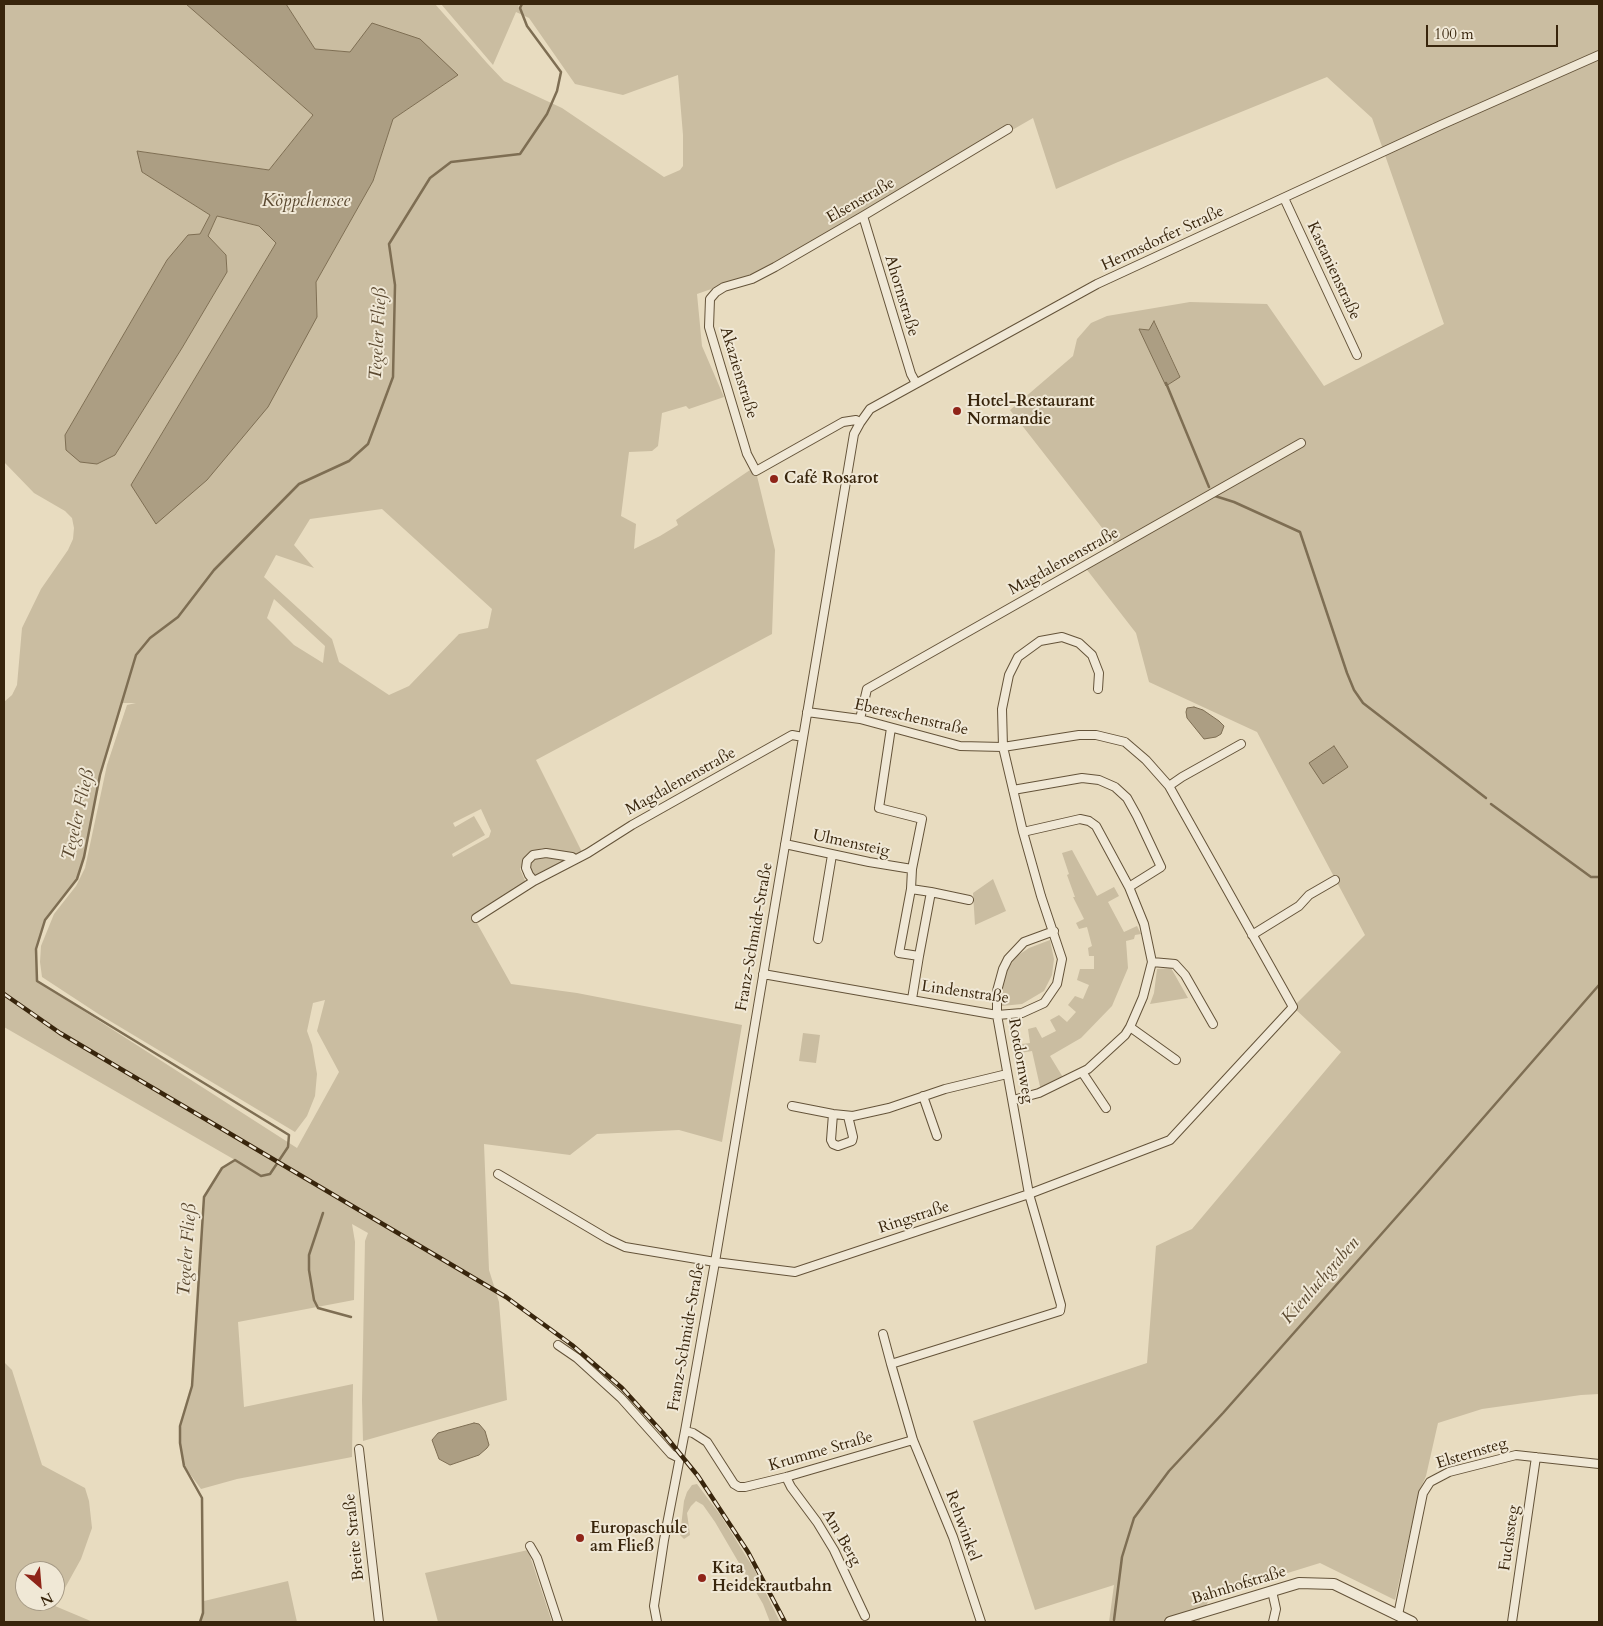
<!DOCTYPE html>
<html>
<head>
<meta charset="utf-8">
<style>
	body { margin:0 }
	#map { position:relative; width:1603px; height:1626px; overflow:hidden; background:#e8dcc0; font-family:Cardo,serif }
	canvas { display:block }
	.frame { position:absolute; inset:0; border:5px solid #38250c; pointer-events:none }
	.north { position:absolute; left:15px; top:1561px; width:50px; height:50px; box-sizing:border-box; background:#f0e8d6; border:1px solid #a69a85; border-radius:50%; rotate:153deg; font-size:14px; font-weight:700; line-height:20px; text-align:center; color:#38250c }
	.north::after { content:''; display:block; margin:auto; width:18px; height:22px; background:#8f2418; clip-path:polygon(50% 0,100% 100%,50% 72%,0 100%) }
	.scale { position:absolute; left:1426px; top:25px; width:132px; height:22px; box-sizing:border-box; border:2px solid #38250c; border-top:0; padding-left:6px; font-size:15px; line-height:18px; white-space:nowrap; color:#38250c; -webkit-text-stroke:4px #f0e8d6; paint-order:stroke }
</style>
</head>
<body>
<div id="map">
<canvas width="1603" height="1626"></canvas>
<div class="frame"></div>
<div class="north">N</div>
<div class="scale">100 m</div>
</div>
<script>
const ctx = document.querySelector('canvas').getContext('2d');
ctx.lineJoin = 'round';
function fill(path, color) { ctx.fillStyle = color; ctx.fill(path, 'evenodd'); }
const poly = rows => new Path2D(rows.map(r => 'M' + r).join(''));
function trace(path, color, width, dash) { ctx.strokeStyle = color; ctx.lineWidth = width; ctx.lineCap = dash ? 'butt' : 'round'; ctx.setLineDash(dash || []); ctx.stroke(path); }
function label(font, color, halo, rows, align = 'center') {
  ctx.font = font + ' Cardo,serif'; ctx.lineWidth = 4; ctx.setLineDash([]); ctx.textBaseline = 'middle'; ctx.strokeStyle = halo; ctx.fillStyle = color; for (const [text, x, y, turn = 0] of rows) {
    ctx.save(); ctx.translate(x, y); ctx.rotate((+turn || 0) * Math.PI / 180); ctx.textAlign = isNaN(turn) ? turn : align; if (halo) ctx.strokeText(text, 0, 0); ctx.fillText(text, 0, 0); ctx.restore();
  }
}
fill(poly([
	[4,4,186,4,313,115,269,170,138,151,142,172,210,215,200,234,167,260,65,435,115,455,182,348,227,272,226,255,208,236,217,216,259,226,276,243,131,485,317,317,316,282,373,181,393,119,458,75,350,52,315,49,286,4,435,4,487,63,504,81,562,108,664,177,680,170,683,166,683,135,678,75,623,95,575,84,529,18,516,12,493,65,441,4,519,4,518,9,520,4,1599,4,1599,1394,1581,1395,1482,1409,1438,1423,1426,1476,1419,1492,1395,1600,1320,1563,1210,1597,1199,1622,1109,1622,1114,1585,1035,1610,973,1421,1147,1363,1156,1246,1192,1229,1341,1052,1293,1007,1365,935,1257,732,1149,682,1136,633,1084,566,1117,547,1010,410,1073,356,1077,339,1091,323,1107,316,1190,302,1267,304,1324,386,1444,324,1372,118,1327,77,1118,162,1056,189,1033,118,775,267,697,294,702,346,724,397,689,409,686,406,662,413,658,446,652,451,629,452,621,516,636,524,634,549,660,536,678,525,676,520,750,470,757,476,775,550,772,634,536,760,582,852,576,855,542,848,537,851,523,863,520,869,526,883,473,916,511,984,577,993,742,1025,722,1142,679,1130,597,1134,570,1155,484,1144,489,1270,499,1302,507,1400,363,1441,362,1400,365,1241,368,1233,352,1224,355,1242,354,1300,238,1322,244,1407,353,1384,352,1457,237,1479,201,1489,184,1466,180,1443,180,1426,192,1386,204,1197,222,1168,235,1160,4,1027,4,702,12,695,17,685,22,628,41,589,68,550,73,539,74,528,72,518,65,511,34,493,4,462],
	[1155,322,1180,376,1167,386,1139,329,1149,330],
	[382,509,492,609,488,628,459,634,409,686,389,695,339,662,332,639,264,577,276,555,314,568,294,545,310,519],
	[274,599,325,646,323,663,294,645,267,618],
	[122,703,136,703,127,705,107,765,85,868,76,886,54,914,41,946,40,962,42,977,100,1015,295,1132,307,1116,315,1096,317,1074,312,1045,307,1031,313,1003,325,1000,317,1031,339,1072,297,1148,37,981,36,949,45,920,77,879,84,857,100,775],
	[481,809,491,831,489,837,453,857,452,854,485,835,474,816,455,827,453,823],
	[1072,850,1097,896,1114,887,1119,896,1108,902,1124,932,1137,926,1141,934,1135,935,1134,939,1126,941,1128,968,1112,1006,1081,1038,1050,1056,1064,1079,1041,1091,1032,1051,1014,1054,1013,1045,1030,1043,1028,1029,1036,1027,1042,1038,1056,1031,1050,1020,1059,1015,1067,1022,1076,1012,1068,1005,1075,996,1083,999,1089,985,1077,980,1080,969,1094,969,1094,956,1089,956,1088,948,1092,946,1087,927,1079,929,1076,923,1084,919,1073,897,1075,897,1067,875,1069,874,1062,853],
	[542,855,565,858,566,861,542,874,535,875,531,873,529,861],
	[993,879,1006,911,975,925,973,893],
	[1050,940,1054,959,1052,975,1044,991,1022,1004,1002,1006,1001,990,1007,971,1013,961,1017,956,1029,948],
	[1171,968,1188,998,1150,1004,1154,993,1157,969],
	[803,1033,820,1035,816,1063,799,1061],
	[4,1362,12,1370,42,1465,85,1488,89,1501,92,1528,81,1559,55,1606,93,1622,4,1622],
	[25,1571,55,1571,55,1601,25,1601],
	[697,1484,721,1516,754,1569,780,1622,770,1622,763,1604,715,1522,703,1505,696,1501,691,1506,687,1513,690,1535,684,1539,680,1535,684,1501,687,1492,692,1485],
	[528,1550,552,1622,438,1622,425,1573],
	[288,1581,297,1622,200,1622,204,1601]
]), '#cabda1');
const water = poly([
	[186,4,286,4,315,49,350,52,372,23,420,39,458,75,393,119,373,181,316,282,317,317,268,407,207,480,156,524,131,485,276,243,259,226,217,216,208,236,226,255,227,272,182,348,115,455,97,464,80,462,66,450,65,435,167,260,188,235,200,234,210,215,142,172,137,151,269,170,313,115,186,4],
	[1154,321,1180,377,1166,386,1139,329,1149,330,1154,321],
	[1194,707,1203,710,1219,721,1224,726,1221,734,1216,737,1204,739,1187,718,1186,712,1187,708,1194,707],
	[1334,746,1348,767,1323,784,1309,763,1334,746],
	[474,1423,479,1424,485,1431,489,1445,487,1448,479,1455,450,1465,439,1459,432,1440,438,1433,474,1423]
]);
fill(water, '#ac9e83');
trace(water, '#7e6e53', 1);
trace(poly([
	[1166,383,1209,487],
	[1215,496,1234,502,1300,532,1347,673,1354,690,1363,703,1486,798],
	[1491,804,1591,877,1599,877],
	[323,1213,309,1255,309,1270,314,1300,318,1308,351,1317],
	[1114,1620,1122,1557,1134,1518,1169,1471,1223,1413,1423,1187,1599,985],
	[200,1622,203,1613,202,1498,184,1466,180,1443,180,1426,192,1386,204,1197,222,1168,235,1160,261,1176,270,1174,288,1147,289,1135,37,981,36,949,45,920,77,879,84,857,100,775,136,655,150,638,178,617,214,570,299,484,349,461,368,444,393,377,395,285,389,244,430,178,451,162,520,154,547,114,557,91,561,72,527,26,520,8,522,4]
]), '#7e6e53', 2.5);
const minor = poly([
	[1284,198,1357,355],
	[863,216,911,374,916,383],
	[860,423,856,420,843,422,756,471,747,454,709,327,710,299,716,292,724,287,752,279,775,267,863,216,1008,129],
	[860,719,867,689,1301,443],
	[891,728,879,808,922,819,912,869,911,889],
	[1169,786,1182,777,1241,744],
	[1013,790,1082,778,1099,780,1115,787,1127,798,1137,816,1161,867,1129,887],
	[785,844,869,862,912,869],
	[534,881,529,875,526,868,527,861,533,855,546,853,572,857,575,859],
	[931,892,969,900],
	[476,918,534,881,588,853,632,825,792,735,803,737],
	[1252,935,1299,906,1309,895,1335,880],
	[818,939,832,855],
	[1152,962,1175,964,1185,975,1213,1024],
	[763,974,997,1015,1022,1013,1044,1003,1057,984,1062,959,1041,896,1023,832,1003,747,1002,709,1009,675,1018,657,1040,641,1062,637,1079,643,1092,655,1099,673,1098,689],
	[912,999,919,956,931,892,911,889,899,953,919,956],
	[1130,1027,1176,1060],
	[1082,1072,1106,1108],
	[923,1096,937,1136],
	[1013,1100,1039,1093,1088,1069,1125,1035,1130,1027,1143,997,1152,962,1144,924,1129,887,1096,826,1089,821,1080,819,1023,832],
	[792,1106,833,1114,853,1116,889,1108,945,1089,1007,1074],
	[833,1114,831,1140,833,1144,838,1146,852,1141,853,1137,848,1116],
	[498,1174,608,1239,625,1247,715,1262,795,1272,1029,1194,1170,1140,1293,1007,1169,786,1146,760,1125,742,1096,735,1079,735,1003,747,960,746,860,719,807,712],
	[883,1334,891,1364],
	[558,1345,577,1358,621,1398,671,1454,679,1458],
	[685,1431,693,1433,707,1442,734,1484,739,1487,745,1487,786,1477,913,1440],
	[359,1449,379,1622],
	[786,1477,791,1487,817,1522,834,1550,865,1616],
	[530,1546,537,1558,558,1622],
	[1272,1591,1276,1609,1273,1622],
	[1398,1615,1423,1493,1430,1482,1449,1472,1516,1455,1599,1464],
	[657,1622,654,1606,664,1540,685,1431,715,1262,854,434,860,423,870,409,1097,284,1441,125,1599,55],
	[981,1622,953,1537,913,1440,891,1364,1060,1311,1061,1305,1029,1194,997,1015,997,991,1003,969,1008,959,1024,942,1054,931],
	[1512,1622,1536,1457]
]);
const tertiary = poly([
	[1170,1622,1299,1583,1334,1584,1412,1622]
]);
trace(minor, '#645339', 10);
trace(tertiary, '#645339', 12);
trace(minor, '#f0e8d6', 8);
trace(tertiary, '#f0e8d6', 10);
const rail = poly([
	[4,994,60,1033,506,1297,572,1345,622,1388,663,1433,698,1476,748,1552,785,1622]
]);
trace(rail, '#38250c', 4.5);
trace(rail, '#f0e8d6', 2.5, [8]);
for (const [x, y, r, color] of [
	[957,411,5,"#8f2418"],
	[774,479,5,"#8f2418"],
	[580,1538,5,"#8f2418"],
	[702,1578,5,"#8f2418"]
]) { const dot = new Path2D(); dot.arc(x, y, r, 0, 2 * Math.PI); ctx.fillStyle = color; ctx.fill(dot); trace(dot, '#f0e8d6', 2); }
label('16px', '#38250c', '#f0e8d6', [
	["Elsenstraße",861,201,-30],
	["Hermsdorfer Straße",1163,239,-25],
	["Kastanienstraße",1333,271,65],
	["Ahornstraße",901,296,73],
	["Akazienstraße",738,373,73],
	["Magdalenenstraße",1064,562,-29],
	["Ebereschenstraße",911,718,13],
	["Magdalenenstraße",681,782,-29],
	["Ulmensteig",851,844,12],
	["Franz-Schmidt-Straße",755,937,-80],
	["Lindenstraße",965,993,8],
	["Rotdornweg",1020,1061,80],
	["Ringstraße",914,1218,-18],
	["Franz-Schmidt-Straße",687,1337,-80],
	["Krumme Straße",821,1452,-16],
	["Elsternsteg",1472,1454,-17],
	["Rehwinkel",962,1526,70],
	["Breite Straße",355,1537,-96],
	["Am Berg",841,1538,60],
	["Fuchssteg",1510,1538,-82],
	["Bahnhofstraße",1239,1586,-17]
]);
label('bold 16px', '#38250c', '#f0e8d6', [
	["Hotel-Restaurant",967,402],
	["Normandie",967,420],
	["Café Rosarot",784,479],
	["Europaschule",590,1529],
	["am Fließ",590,1547],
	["Kita",712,1569],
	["Heidekrautbahn",712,1587]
], 'left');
label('italic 18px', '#5b4930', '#f0e8d6', [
	["Köppchensee",306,202],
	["Tegeler Fließ",379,334,-87],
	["Tegeler Fließ",79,815,-77],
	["Tegeler Fließ",188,1250,-86],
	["Kienluchgraben",1321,1281,-49]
]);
</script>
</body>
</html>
